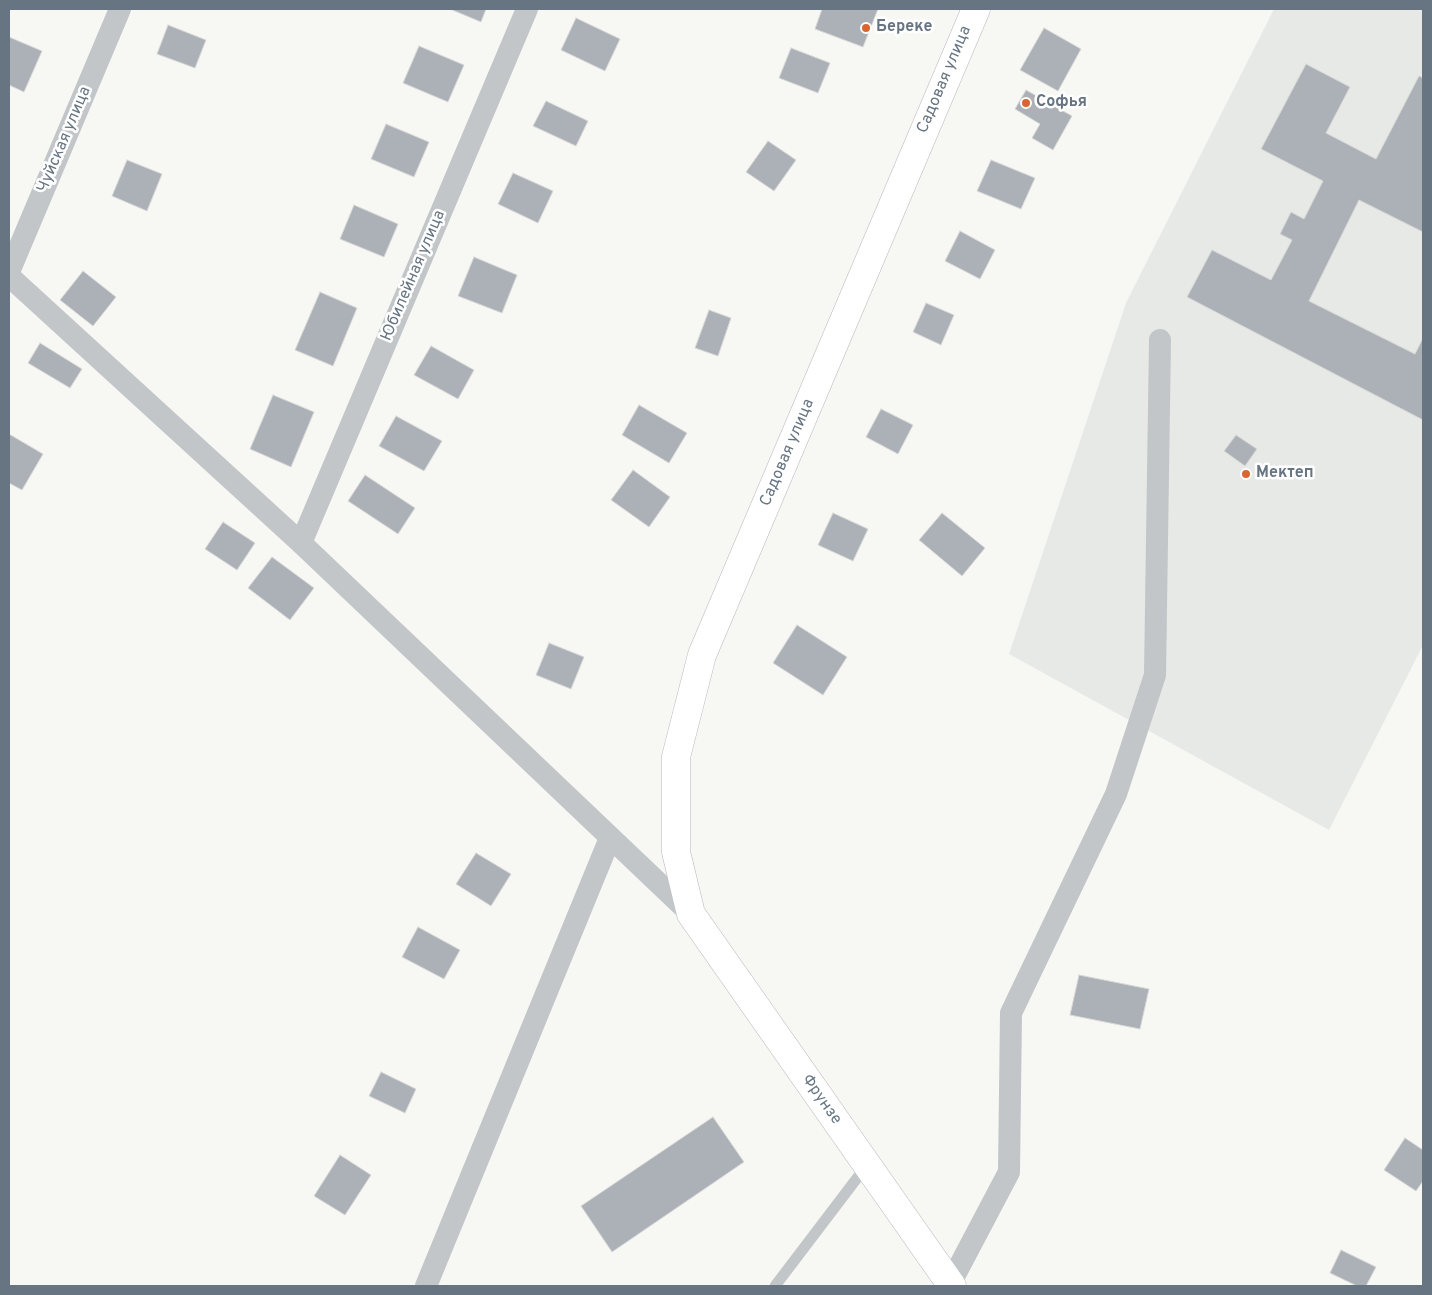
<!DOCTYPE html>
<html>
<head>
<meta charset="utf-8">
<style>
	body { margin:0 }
	#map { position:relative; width:1432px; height:1295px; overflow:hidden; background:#f7f7f4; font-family:Overpass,sans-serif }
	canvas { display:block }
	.frame { position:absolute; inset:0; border:10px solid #677583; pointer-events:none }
</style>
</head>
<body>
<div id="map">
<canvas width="1432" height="1295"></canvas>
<div class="frame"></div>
</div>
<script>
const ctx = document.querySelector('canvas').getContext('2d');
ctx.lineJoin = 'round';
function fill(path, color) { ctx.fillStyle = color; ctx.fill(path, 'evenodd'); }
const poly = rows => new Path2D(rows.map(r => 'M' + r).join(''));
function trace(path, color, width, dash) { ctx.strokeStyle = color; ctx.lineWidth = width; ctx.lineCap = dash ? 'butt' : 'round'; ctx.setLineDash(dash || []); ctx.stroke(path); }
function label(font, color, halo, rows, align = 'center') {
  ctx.font = font + ' Overpass,sans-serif'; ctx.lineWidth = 5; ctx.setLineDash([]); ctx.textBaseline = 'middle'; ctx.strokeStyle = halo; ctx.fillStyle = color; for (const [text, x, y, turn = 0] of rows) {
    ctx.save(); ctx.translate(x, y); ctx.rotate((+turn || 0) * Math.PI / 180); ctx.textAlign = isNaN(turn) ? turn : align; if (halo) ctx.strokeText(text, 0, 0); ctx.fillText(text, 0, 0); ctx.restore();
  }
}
fill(poly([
	[1274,9,1423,9,1423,645,1329,830,1009,654,1126,303]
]), '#e7e9e7');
const building = poly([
	[450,9,486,9,481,22,450,9],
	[822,9,878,9,863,47,815,29,822,9],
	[576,18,620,39,605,71,561,50,576,18],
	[168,25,206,40,195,68,157,54,168,25],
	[1044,28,1081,49,1058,91,1020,70,1044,28],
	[9,37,42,51,24,92,9,85,9,37],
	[419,46,464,65,448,102,403,83,419,46],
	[791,48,830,63,818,93,779,78,791,48],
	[1306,64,1350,87,1326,133,1376,159,1419,76,1423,78,1423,232,1359,200,1309,301,1415,354,1423,338,1423,420,1187,297,1212,250,1271,280,1292,240,1280,234,1291,212,1304,219,1323,181,1261,149,1306,64],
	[1026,90,1072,116,1053,150,1032,138,1040,124,1015,109,1026,90],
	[546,101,588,121,576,146,533,126,546,101],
	[386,124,429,142,414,177,371,159,386,124],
	[768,141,796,160,774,191,746,172,768,141],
	[127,160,162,174,147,211,112,196,127,160],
	[991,160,1035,178,1021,209,977,191,991,160],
	[513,173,553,191,538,223,498,204,513,173],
	[354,205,398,224,384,257,340,239,354,205],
	[960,231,995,250,980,279,945,261,960,231],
	[474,257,517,275,502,313,458,296,474,257],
	[83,271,116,297,93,326,60,300,83,271],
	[320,292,357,308,333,366,295,350,320,292],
	[926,303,954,315,941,345,913,332,926,303],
	[709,310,731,318,718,356,695,348,709,310],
	[40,343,82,369,70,388,28,363,40,343],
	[431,346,474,370,458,399,414,375,431,346],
	[273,395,314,412,291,467,250,449,273,395],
	[639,405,687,433,669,463,622,435,639,405],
	[881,409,913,425,898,454,866,437,881,409],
	[396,416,442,441,424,471,379,446,396,416],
	[9,434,43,454,22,490,9,483,9,434],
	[1236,435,1257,449,1245,466,1224,451,1236,435],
	[633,470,670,497,649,527,611,500,633,470],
	[365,475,415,508,398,534,348,501,365,475],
	[833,513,868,529,853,561,818,545,833,513],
	[942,513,985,548,962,576,919,540,942,513],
	[223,522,255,543,237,570,205,549,223,522],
	[272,557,314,588,290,620,248,588,272,557],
	[797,625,847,657,823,695,773,663,797,625],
	[549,643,584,657,571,689,536,675,549,643],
	[476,853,511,874,491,906,456,884,476,853],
	[418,927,460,950,444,979,402,957,418,927],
	[1079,975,1149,989,1140,1029,1070,1015,1079,975],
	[381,1072,416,1089,405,1113,369,1096,381,1072],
	[713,1117,744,1162,612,1252,581,1206,713,1117],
	[1405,1138,1423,1150,1423,1181,1416,1191,1384,1170,1405,1138],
	[340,1155,371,1175,345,1215,314,1196,340,1155],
	[1341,1250,1376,1267,1366,1286,1357,1286,1330,1273,1341,1250]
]);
fill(building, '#abb1b7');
trace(building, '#d8d8d6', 1);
const secondary = poly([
	[952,1286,691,914,676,852,676,757,702,655,976,9]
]);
trace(secondary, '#b5b9bd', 29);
trace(poly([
	[775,1286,867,1165]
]), '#c2c6c9', 11);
trace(poly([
	[9,272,120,9],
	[9,276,301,543,691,914],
	[301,543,527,9],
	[950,1284,1009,1172,1011,1013,1116,794,1155,675,1160,340],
	[426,1286,610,838]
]), '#c2c6c9', 22);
trace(secondary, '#fff', 28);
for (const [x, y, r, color] of [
	[866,28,5,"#da6531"],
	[1026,103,5,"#da6531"],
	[1246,474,5,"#da6531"]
]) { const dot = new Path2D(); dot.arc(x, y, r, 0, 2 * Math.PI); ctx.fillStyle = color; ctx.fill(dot); trace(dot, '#fff', 2); }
label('bold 16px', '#677583', '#fff', [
	["Береке",876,28],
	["Софья",1036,103],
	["Мектеп",1256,474]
], 'left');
label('16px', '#677583', '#fff', [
	["Садовая улица",945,80,-67],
	["Чуйская улица",65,140,-67],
	["Юбилейная улица",414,276,-67],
	["Садовая улица",788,453,-67],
	["Фрунзе",821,1100,55]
]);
</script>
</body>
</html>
